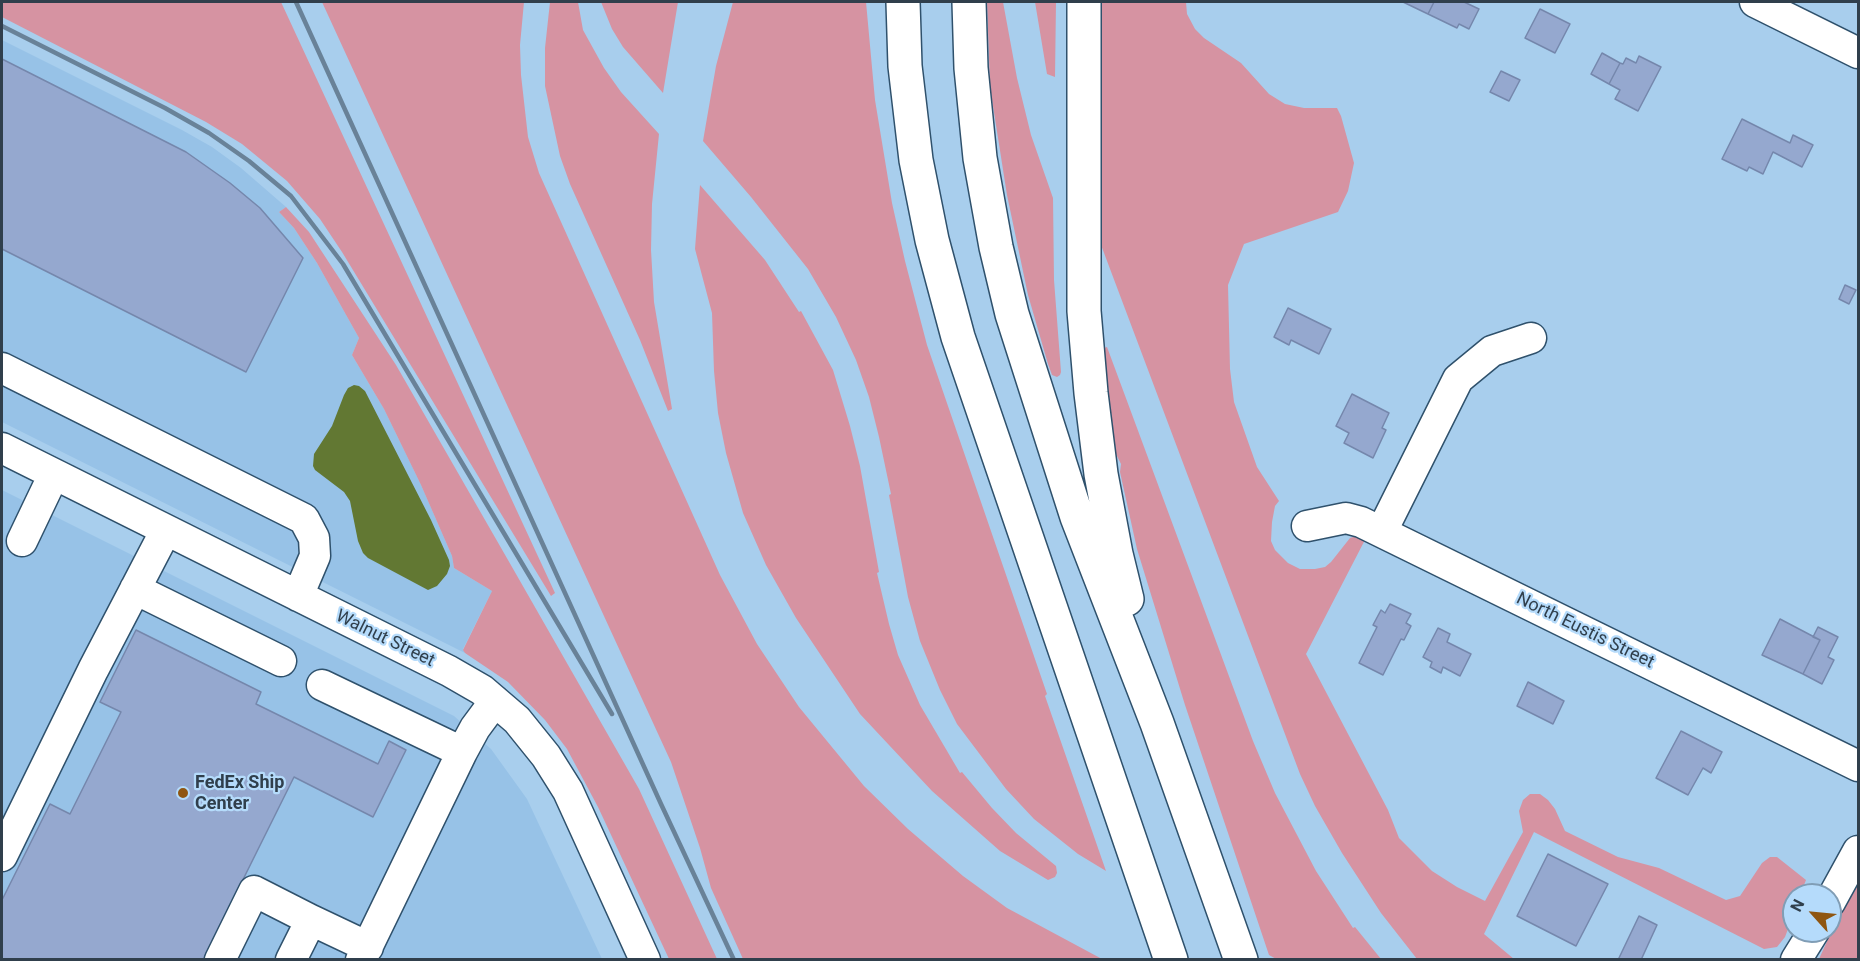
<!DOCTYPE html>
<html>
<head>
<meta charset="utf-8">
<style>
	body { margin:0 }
	#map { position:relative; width:1860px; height:961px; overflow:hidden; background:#a8ceed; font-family:Roboto,sans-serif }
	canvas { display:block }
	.frame { position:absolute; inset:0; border:3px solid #303f4c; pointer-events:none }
	.north { position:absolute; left:1782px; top:883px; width:60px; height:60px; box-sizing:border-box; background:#b5dbfb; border:2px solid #809db5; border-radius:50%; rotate:297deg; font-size:16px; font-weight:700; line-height:24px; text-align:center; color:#303f4c }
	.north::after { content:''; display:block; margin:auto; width:21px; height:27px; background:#8f5611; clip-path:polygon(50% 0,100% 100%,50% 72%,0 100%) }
</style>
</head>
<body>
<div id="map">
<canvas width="1860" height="961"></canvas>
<div class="frame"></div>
<div class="north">N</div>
</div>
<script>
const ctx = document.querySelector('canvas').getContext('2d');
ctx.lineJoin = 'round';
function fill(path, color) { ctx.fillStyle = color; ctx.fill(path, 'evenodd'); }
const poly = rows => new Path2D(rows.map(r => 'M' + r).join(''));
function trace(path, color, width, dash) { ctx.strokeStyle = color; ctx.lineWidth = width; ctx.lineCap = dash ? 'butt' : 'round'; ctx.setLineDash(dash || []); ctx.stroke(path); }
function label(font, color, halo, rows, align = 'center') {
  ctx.font = font + ' Roboto,sans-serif'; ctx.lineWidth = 4.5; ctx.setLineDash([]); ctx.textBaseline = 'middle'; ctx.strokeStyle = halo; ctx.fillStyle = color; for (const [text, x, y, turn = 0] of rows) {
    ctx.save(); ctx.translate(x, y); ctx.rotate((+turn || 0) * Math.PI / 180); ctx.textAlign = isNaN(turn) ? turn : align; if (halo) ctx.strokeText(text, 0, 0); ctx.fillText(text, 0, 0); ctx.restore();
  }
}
fill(poly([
	[2,40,182,130,212,147,241,168,286,207,279,212,294,228,317,263,359,338,352,355,384,409,421,485,452,556,454,568,492,591,463,649,465,653,2,422],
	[2,490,454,716,491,749,527,799,602,959,2,959]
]), '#97c2e7');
fill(poly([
	[2,2,17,3,18,2,281,2,555,593,551,596,342,252,320,219,287,181,242,144,206,122,2,17],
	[322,2,524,2,520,45,521,75,528,137,539,173,720,575,757,644,799,707,864,786,908,829,963,876,1007,908,1102,959,743,959,711,888,700,848,671,762],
	[550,2,578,2,583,30,604,68,621,92,659,134,652,204,651,250,654,302,672,409,668,411,640,340,570,184,560,156,545,86,545,48],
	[601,2,678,2,663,93,623,47,612,29],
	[733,2,866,2,875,100,892,203,905,261,927,345,1047,694,1045,696,1106,871,1078,854,1034,819,1006,789,957,724,940,690,920,641,908,597,889,495,891,494,879,437,869,397,856,360,836,317,808,269,751,197,703,141,716,66],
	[987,2,1003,2,1017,78,1031,135,1053,198,1054,280,1061,372,1060,375,1057,377,1052,375,1048,364,1028,295,1007,195,990,87],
	[1035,2,1056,2,1055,77,1047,74],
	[1099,2,1186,2,1187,14,1195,29,1204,38,1241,63,1269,94,1285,104,1304,108,1337,108,1341,116,1354,163,1348,191,1338,212,1244,244,1228,285,1230,369,1234,402,1257,467,1279,501,1275,506,1272,522,1271,541,1275,550,1288,563,1300,569,1315,569,1325,567,1331,562,1350,538,1360,535,1367,536,1306,654,1388,810,1399,838,1432,871,1457,887,1485,901,1523,832,1519,811,1523,800,1530,794,1540,794,1548,800,1555,809,1565,831,1618,857,1659,868,1726,900,1740,896,1762,863,1770,857,1777,857,1806,880,1800,895,1794,895,1794,913,1785,937,1777,947,1764,949,1534,832,1484,934,1514,959,1417,959,1381,913,1342,853,1315,806,1300,774,1095,229],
	[700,185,765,260,799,312,801,311,833,370,850,426,860,466,879,572,877,573,889,624,898,655,920,705,960,773,962,772,992,808,1016,833,1056,866,1057,873,1055,877,1048,880,1000,851,932,791,860,714,796,618,766,565,743,513,726,453,718,413,714,371,712,313,695,249],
	[286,207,309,232,396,365,508,560,639,789,717,959,669,959,598,807,567,749,545,720,508,682,465,653,463,650,492,591,454,568,452,556,421,485,384,409,352,355,359,338,317,263,294,228,279,212],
	[1107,347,1253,741,1275,793,1316,871,1353,928,1355,927,1381,959,1278,960,1269,955,1185,705,1137,549,1120,472,1121,464,1116,454,1109,396,1107,395,1101,349],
	[1858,885,1858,959,1819,959,1833,928]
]), '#d693a2');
fill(poly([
	[354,385,359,386,365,391,431,520,449,560,450,566,447,574,437,586,428,590,368,558,363,553,358,541,350,501,344,492,315,470,313,466,314,454,332,426,344,395,348,388]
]), '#627833');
const building = poly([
	[1403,2,1434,2,1428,14,1403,2],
	[1434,2,1464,2,1479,9,1469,29,1459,24,1457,28,1428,14,1434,2],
	[1540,9,1570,24,1555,53,1525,38,1540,9],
	[1602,53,1620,63,1609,84,1591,74,1602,53],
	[1639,56,1661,67,1638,111,1615,99,1620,90,1609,84,1620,63,1623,64,1626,58,1636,63,1639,56],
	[2,59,186,152,230,183,260,208,303,258,246,372,2,249,2,59],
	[1501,71,1520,80,1509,101,1490,92,1501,71],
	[1742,119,1790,143,1793,135,1813,145,1802,167,1773,152,1763,174,1749,167,1747,171,1722,159,1742,119],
	[1845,285,1856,290,1849,304,1839,299,1845,285],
	[1288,308,1331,329,1319,354,1291,340,1289,345,1274,337,1288,308],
	[1352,394,1389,413,1382,428,1386,430,1373,458,1344,443,1349,433,1336,426,1352,394],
	[1390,604,1411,614,1406,623,1411,626,1404,640,1401,639,1383,675,1359,663,1377,627,1373,625,1381,610,1385,613,1390,604],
	[1780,619,1820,640,1803,674,1762,655,1780,619],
	[1818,627,1838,637,1828,657,1834,660,1822,684,1803,674,1820,640,1813,637,1818,627],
	[1438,628,1450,634,1447,642,1471,654,1460,676,1443,667,1441,673,1430,667,1432,662,1423,657,1438,628],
	[136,630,261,692,256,704,378,764,389,741,406,750,373,817,294,777,203,960,2,960,2,900,50,804,70,814,121,712,100,702,136,630],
	[1528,682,1564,701,1553,724,1517,706,1528,682],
	[1681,731,1722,752,1711,773,1703,768,1688,795,1656,778,1681,731],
	[1548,854,1608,884,1576,946,1517,916,1548,854],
	[1639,916,1657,925,1641,960,1618,960,1639,916]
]);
fill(building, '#95a8cf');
trace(building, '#7587ac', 1.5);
const minor = poly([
	[1755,2,1858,53],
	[2,368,304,519,314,538,315,556,298,596],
	[2,448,449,671,482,690,517,720,546,756,568,791,645,960],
	[1307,526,1346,518,1361,522,1858,766],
	[1382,531,1458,379,1492,351,1531,338],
	[22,541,54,474],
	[135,589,281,661],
	[322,685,462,752],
	[2,856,93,670,166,530],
	[1830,902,1858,851],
	[220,960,254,891,311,920],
	[291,960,311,920,368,947],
	[361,960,462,752,475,728,495,701],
	[1796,960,1814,931]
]);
const highway = poly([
	[903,2,905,66,916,160,932,240,958,337,1171,960],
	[969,2,971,68,980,158,996,247,1012,314,1077,517,1157,723,1241,960],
	[1084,2,1084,311,1091,393,1101,474,1116,554,1127,599]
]);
trace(minor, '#2f516c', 33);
trace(highway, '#2f516c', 36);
trace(minor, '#fff', 30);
trace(highway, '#fff', 33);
trace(poly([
	[296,2,661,804,734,960],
	[2,26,165,108,209,133,249,161,291,196,343,264,612,714]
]), '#698298', 4.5);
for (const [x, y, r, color] of [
	[183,793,6,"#8f5611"]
]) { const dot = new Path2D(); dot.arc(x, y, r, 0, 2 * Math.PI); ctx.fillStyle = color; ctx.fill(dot); trace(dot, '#b5dbfb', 2); }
label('18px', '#303f4c', '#b5dbfb', [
	["North Eustis Street",1585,631,26],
	["Walnut Street",385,639,26]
]);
label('bold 18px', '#303f4c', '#b5dbfb', [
	["FedEx Ship",195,783],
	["Center",195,804]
], 'left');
</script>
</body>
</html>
